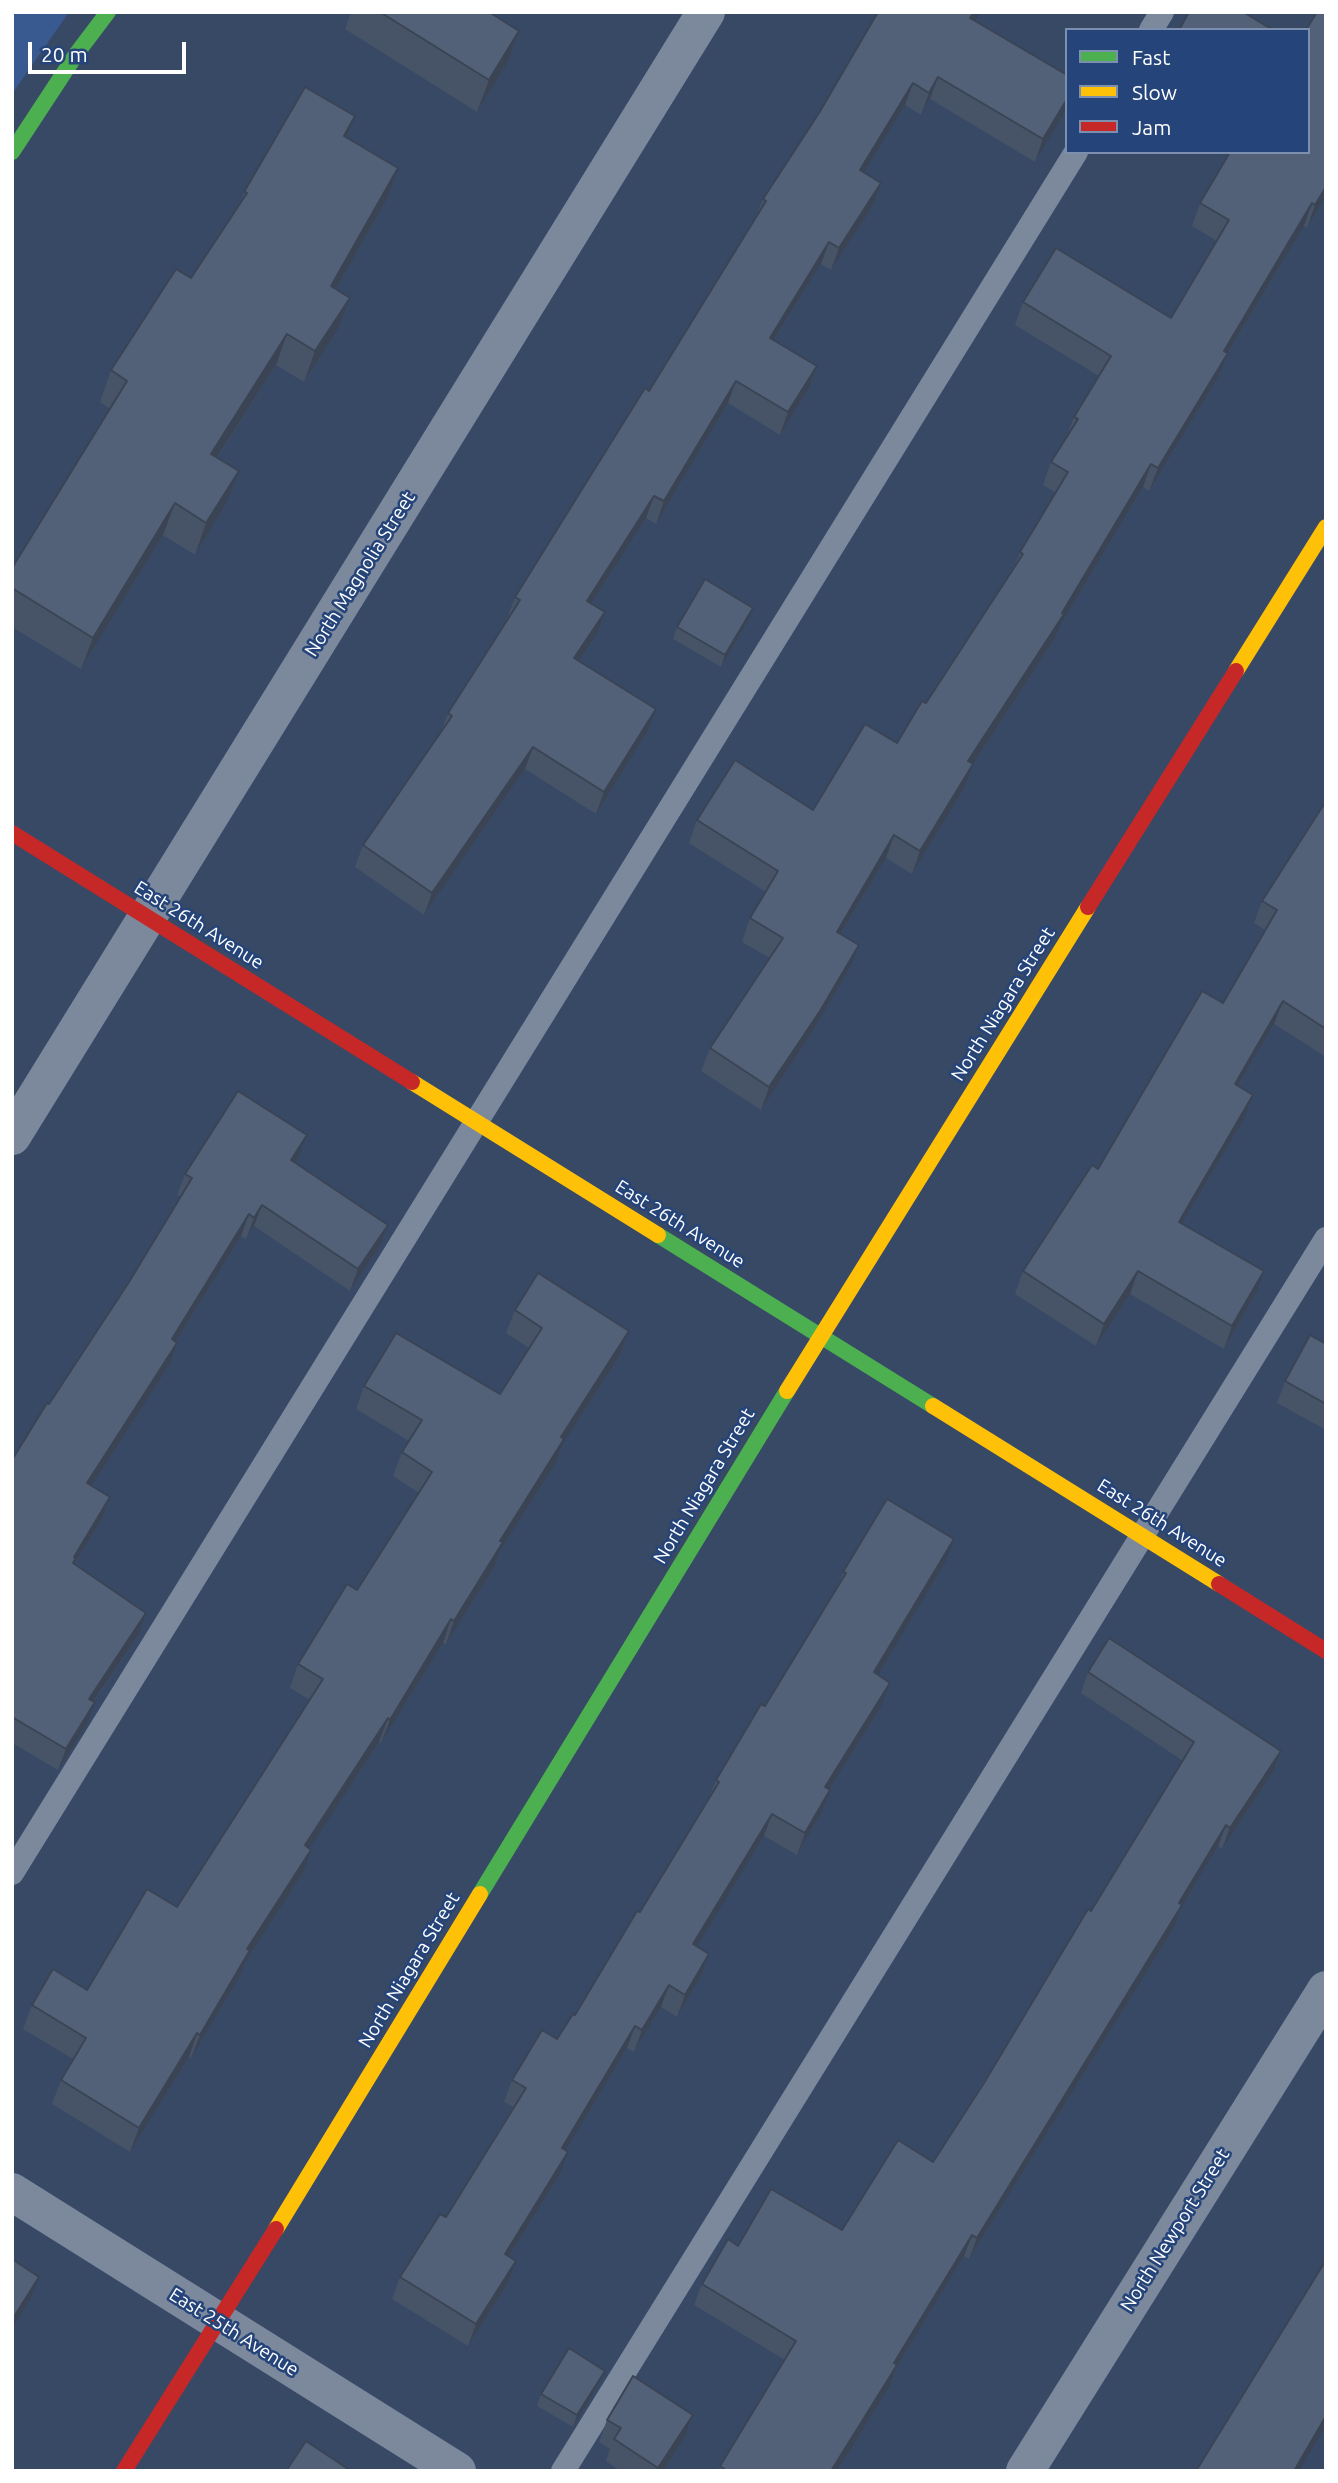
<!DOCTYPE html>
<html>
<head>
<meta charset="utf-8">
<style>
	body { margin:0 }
	#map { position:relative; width:1338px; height:2483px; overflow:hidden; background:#384966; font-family:Ubuntu,sans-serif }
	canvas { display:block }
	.frame { position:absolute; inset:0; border:14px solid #fff; pointer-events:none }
	.legend { position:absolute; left:1065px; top:28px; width:245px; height:126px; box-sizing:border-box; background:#254479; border:2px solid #7c8faf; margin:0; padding:9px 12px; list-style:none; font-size:21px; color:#fff }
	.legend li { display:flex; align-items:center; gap:14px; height:35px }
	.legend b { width:35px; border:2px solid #7c8faf }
	.scale { position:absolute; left:28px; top:42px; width:158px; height:32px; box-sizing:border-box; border:4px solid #fff; border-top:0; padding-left:9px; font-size:21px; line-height:24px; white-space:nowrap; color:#fff; -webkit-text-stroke:5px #254479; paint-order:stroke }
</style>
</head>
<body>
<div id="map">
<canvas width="1338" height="2483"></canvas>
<div class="frame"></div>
<ul class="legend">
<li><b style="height:9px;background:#4caf50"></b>Fast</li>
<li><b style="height:9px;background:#ffc107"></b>Slow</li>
<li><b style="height:9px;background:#c62828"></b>Jam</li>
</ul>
<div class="scale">20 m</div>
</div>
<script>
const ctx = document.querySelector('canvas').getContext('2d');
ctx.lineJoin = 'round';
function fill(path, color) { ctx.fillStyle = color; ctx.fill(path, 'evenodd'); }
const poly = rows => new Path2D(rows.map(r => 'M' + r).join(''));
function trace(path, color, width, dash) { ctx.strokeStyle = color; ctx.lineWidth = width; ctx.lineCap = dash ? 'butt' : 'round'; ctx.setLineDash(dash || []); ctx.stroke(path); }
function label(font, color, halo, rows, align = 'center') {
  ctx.font = font + ' Ubuntu,sans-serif'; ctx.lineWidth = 5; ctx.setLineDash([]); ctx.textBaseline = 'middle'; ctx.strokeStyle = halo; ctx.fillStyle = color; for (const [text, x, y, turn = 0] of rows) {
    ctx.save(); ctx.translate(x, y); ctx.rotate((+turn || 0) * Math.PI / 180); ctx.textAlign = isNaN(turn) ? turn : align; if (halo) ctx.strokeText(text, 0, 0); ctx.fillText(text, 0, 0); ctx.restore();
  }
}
fill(poly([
	[12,12,69,12,12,94]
]), '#385a90');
trace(poly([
	[1151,30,1162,12],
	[12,1873,1076,152],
	[563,2471,1326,1239]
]), '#7c899d', 24);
trace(poly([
	[12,1136,706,12],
	[12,2192,457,2471],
	[1025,2471,1326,1990]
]), '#7c899d', 38);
trace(poly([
	[12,152,77,53,108,12],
	[658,1235,933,1406],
	[480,1894,787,1391]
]), '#4caf50', 16);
trace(poly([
	[1236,671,1326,527],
	[412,1082,658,1235],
	[787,1391,1088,907],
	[933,1406,1219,1584],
	[276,2229,480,1894]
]), '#ffc107', 16);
trace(poly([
	[12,833,412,1082],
	[1088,907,1236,671],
	[1219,1584,1326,1651],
	[124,2471,276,2229]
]), '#c62828', 16);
fill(poly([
	[351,12,489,12,519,31,508,62,477,112,345,29],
	[975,20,1067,75,1035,162,930,99,921,115,905,105,864,172,881,183,873,206,831,270,821,264,774,340,817,366,809,388,780,435,728,403,656,524,646,518,592,603,597,634,579,661,656,709,648,731,596,814,525,769,424,915,355,867,363,845,441,732,448,713,508,620,507,619,515,597,649,391,755,219,763,199],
	[355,116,347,138,387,199,336,289,350,298,338,329,304,382,276,365,217,458,239,471,227,502,195,555,163,535,81,669,12,627,12,568,110,409,100,402,111,370,191,278,240,203,244,192],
	[1326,196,1307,228,1304,226,1228,353,1219,376,1149,491,1143,487,1061,624,1055,638,973,764,965,787,912,874,886,858,841,934,850,968,811,1034,761,1110,701,1071,710,1048,770,958,742,942,750,918,766,892,689,843,697,820,813,810,897,743,926,703,1014,568,1020,552,1056,493,1043,485,1051,462,1066,438,1074,417,1099,376,1015,325,1023,302,1171,318,1217,241,1192,226,1200,203],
	[753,608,749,619,721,667,673,639,677,627],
	[1326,801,1326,1057,1274,1024,1238,1086,1253,1095,1245,1117,1182,1224,1256,1293,1224,1349,1130,1294,1096,1346,1015,1294,1023,1271,1223,1003,1265,930,1254,923,1262,901],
	[299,1156,295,1162,388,1225,380,1246,350,1291,254,1226,246,1239,241,1236,176,1342,177,1343,170,1364,91,1486,110,1497,102,1519,75,1564,139,1634,94,1702,87,1724,58,1770,12,1743,12,1460,129,1282,181,1197,177,1195,185,1174],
	[515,1310,629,1331,620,1355,563,1444,556,1463,500,1551,495,1566,446,1644,443,1643,381,1743,379,1742,309,1848,303,1873,246,1961,241,1974,191,2058,189,2057,130,2152,52,2104,61,2080,73,2059,23,2029,32,2005,87,1990,177,1907,310,1700,290,1688,298,1664,357,1590,419,1493,393,1476,402,1452,409,1441,356,1409,364,1386,500,1394,529,1348,506,1333],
	[1326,1344,1326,1430,1277,1403,1285,1381],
	[946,1561,877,1675,882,1705,829,1790,830,1790,822,1812,797,1855,764,1836,696,1946,709,1954,701,1976,677,2017,661,2007,634,2052,627,2048,566,2150,560,2174,509,2257,516,2261,508,2283,468,2346,392,2299,400,2277,446,2217,513,2107,504,2102,512,2080,557,2039,575,2015,640,1912,709,1797,716,1780,765,1706,838,1586,843,1572],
	[1088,1672,1281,1751,1273,1772,1222,1849,1218,1846,1181,1908,1175,1926,969,2259,964,2256,896,2368,890,2386,837,2471,718,2471,720,2466,785,2360,694,2305,702,2284,738,2246,842,2230,933,2162,1091,1911,1183,1761,1081,1693],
	[605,2371,600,2382,573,2427,537,2406,541,2394],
	[693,2415,685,2437,663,2471,620,2471,606,2461,610,2449,599,2442,607,2420]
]), '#475367');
fill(poly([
	[974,12,980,12,962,40,970,18],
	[519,31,508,62,477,112,489,80],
	[938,77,930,99,921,115,929,93],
	[913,83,905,105,852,192,860,170],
	[1067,99,1067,108,1035,162,1043,139],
	[355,116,343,147,344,136],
	[398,168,387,199,320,317,331,286],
	[881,183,873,206,831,270,839,248],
	[1326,187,1326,196,1307,228,1315,205],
	[1312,203,1304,226,1215,374,1224,351],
	[829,242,821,264,761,360,770,338],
	[350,298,338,329,304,382,315,351],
	[287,334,276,365,199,485,211,454],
	[1228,353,1219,376,1149,491,1158,468],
	[817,366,809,388,780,435,788,412],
	[736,381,728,403,656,524,664,501],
	[1151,464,1143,487,1061,624,1055,638,960,784,968,761,1062,613],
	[239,471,227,502,195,555,206,523],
	[654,496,646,518,579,623,587,601],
	[175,503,163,535,81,669,93,638],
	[753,608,749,619,721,667,725,655],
	[605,612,597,634,566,680,574,658],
	[656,709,648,731,596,814,604,792],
	[533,747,525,769,424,915,432,893],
	[973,764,965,787,912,874,920,851],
	[894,835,886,858,828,955,837,932],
	[859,945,850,968,811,1034,761,1110,769,1087],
	[1283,1001,1274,1024,1226,1106,1235,1084],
	[1253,1095,1245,1117,1170,1244,1179,1222],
	[307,1135,299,1156,283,1181,291,1160],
	[262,1205,254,1226,246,1239,254,1218],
	[249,1214,241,1236,164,1361,172,1339],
	[388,1225,380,1246,350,1291,358,1269],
	[1138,1271,1130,1294,1096,1346,1104,1324],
	[1264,1271,1256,1293,1224,1349,1232,1326],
	[629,1331,620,1355,563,1444,556,1463,500,1551,495,1566,446,1644,454,1621,561,1437],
	[177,1343,170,1364,79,1505,87,1483],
	[110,1497,102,1519,72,1568,74,1557],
	[954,1539,946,1561,866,1695,874,1672],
	[146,1613,139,1634,81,1720,89,1699],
	[451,1619,443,1643,381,1743,390,1720],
	[890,1683,882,1705,817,1809,825,1787],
	[95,1702,87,1724,58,1770,66,1749],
	[388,1718,379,1742,296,1869,305,1845],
	[1281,1751,1273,1772,1222,1849,1230,1828],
	[830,1790,822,1812,797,1855,805,1833],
	[772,1814,764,1836,685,1966,693,1944],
	[1226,1825,1218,1846,1181,1908,1175,1926,969,2259,977,2238],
	[311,1850,303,1873,246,1961,241,1974,191,2058,200,2035,247,1949],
	[709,1954,701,1976,677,2017,685,1995],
	[669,1985,661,2007,634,2052,642,2030],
	[635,2026,627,2048,554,2170,562,2148],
	[197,2033,189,2057,130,2152,139,2128],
	[568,2152,560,2174,497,2276,505,2254],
	[972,2235,964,2256,896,2368,890,2386,837,2471,831,2471,894,2363],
	[516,2261,508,2283,468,2346,476,2324],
	[39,2277,31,2298,12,2329,12,2320],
	[605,2371,600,2382,573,2427,577,2415],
	[693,2415,685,2437,663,2471,657,2471],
	[1326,2416,1326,2425,1299,2471,1294,2471]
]), '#3a4454');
const building = poly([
	[380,12,489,12,519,31,489,80,380,12],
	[878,12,974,12,970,18,1067,75,1067,99,1043,139,938,77,929,93,913,83,860,170,881,183,839,248,829,242,770,338,817,366,788,412,736,381,664,501,654,496,587,601,605,612,574,658,656,709,604,792,533,747,432,893,363,845,452,716,448,713,520,600,515,597,645,388,649,391,766,201,763,199,819,113,878,12],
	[1189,12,1243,12,1273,30,1179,30,1189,12],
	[1317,12,1326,12,1326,187,1315,205,1312,203,1224,351,1228,353,1158,468,1151,464,1062,613,1064,614,968,761,973,764,920,851,894,835,837,932,859,945,820,1011,769,1087,710,1048,783,938,750,918,778,871,697,820,735,760,813,810,865,724,897,743,922,701,926,703,1023,554,1020,552,1068,472,1051,462,1078,419,1074,417,1111,356,1023,302,1056,248,1171,318,1229,220,1200,203,1230,152,1308,152,1308,30,1306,30,1317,12],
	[305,87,355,116,344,136,398,168,331,286,350,298,315,351,287,334,211,454,239,471,206,523,175,503,93,638,12,588,12,568,127,381,111,370,176,269,191,278,247,193,244,192,305,87],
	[705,579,753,608,725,655,677,627,705,579],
	[1326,801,1326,1029,1283,1001,1235,1084,1253,1095,1179,1222,1264,1271,1232,1326,1138,1271,1104,1324,1023,1271,1092,1165,1098,1169,1202,991,1223,1003,1277,910,1262,901,1326,801],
	[238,1091,307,1135,291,1160,388,1225,358,1269,262,1205,254,1218,249,1214,172,1339,177,1343,87,1483,110,1497,74,1557,76,1558,73,1563,146,1613,89,1699,95,1702,66,1749,12,1717,12,1460,47,1403,49,1404,129,1282,192,1178,185,1174,238,1091],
	[538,1273,629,1331,561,1437,564,1439,500,1541,503,1542,454,1621,451,1619,390,1720,388,1718,305,1845,311,1850,247,1949,250,1950,200,2035,197,2033,139,2128,61,2080,86,2038,32,2005,53,1969,87,1990,147,1889,177,1907,323,1679,298,1664,347,1584,357,1590,432,1472,402,1452,422,1420,364,1386,396,1333,500,1394,542,1328,515,1310,538,1273],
	[1310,1335,1326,1344,1326,1404,1285,1381,1310,1335],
	[887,1499,954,1539,874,1672,890,1683,825,1787,830,1790,805,1833,772,1814,693,1944,709,1954,685,1995,669,1985,642,2030,635,2026,562,2148,568,2152,505,2254,516,2261,476,2324,400,2277,440,2214,446,2217,526,2088,512,2080,542,2030,557,2039,573,2014,575,2015,637,1911,640,1912,719,1782,716,1780,761,1704,765,1706,846,1573,843,1572,887,1499],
	[1109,1638,1281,1751,1230,1828,1226,1825,1179,1903,1182,1905,977,2238,972,2235,894,2363,897,2365,831,2471,727,2471,720,2466,796,2341,702,2284,728,2239,738,2246,771,2189,842,2230,898,2140,933,2162,984,2083,1088,1909,1091,1911,1194,1742,1088,1672,1109,1638],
	[12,2259,39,2277,12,2320,12,2259],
	[1326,2260,1326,2416,1294,2471,1196,2471,1326,2260],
	[569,2348,605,2371,577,2415,541,2394,569,2348],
	[633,2376,693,2415,658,2468,614,2439,621,2428,607,2420,633,2376],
	[306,2441,351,2471,286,2471,306,2441]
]);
fill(building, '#536178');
trace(building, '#3a4454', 2);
label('19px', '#fff', '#254479', [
	["North Magnolia Street",360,574,-58],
	["East 26th Avenue",199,925,32],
	["North Niagara Street",1003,1004,-58],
	["East 26th Avenue",680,1224,32],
	["North Niagara Street",704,1486,-59],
	["East 26th Avenue",1162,1523,32],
	["North Niagara Street",409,1970,-59],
	["North Newport Street",1175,2230,-58],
	["East 25th Avenue",234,2332,32]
]);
</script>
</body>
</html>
